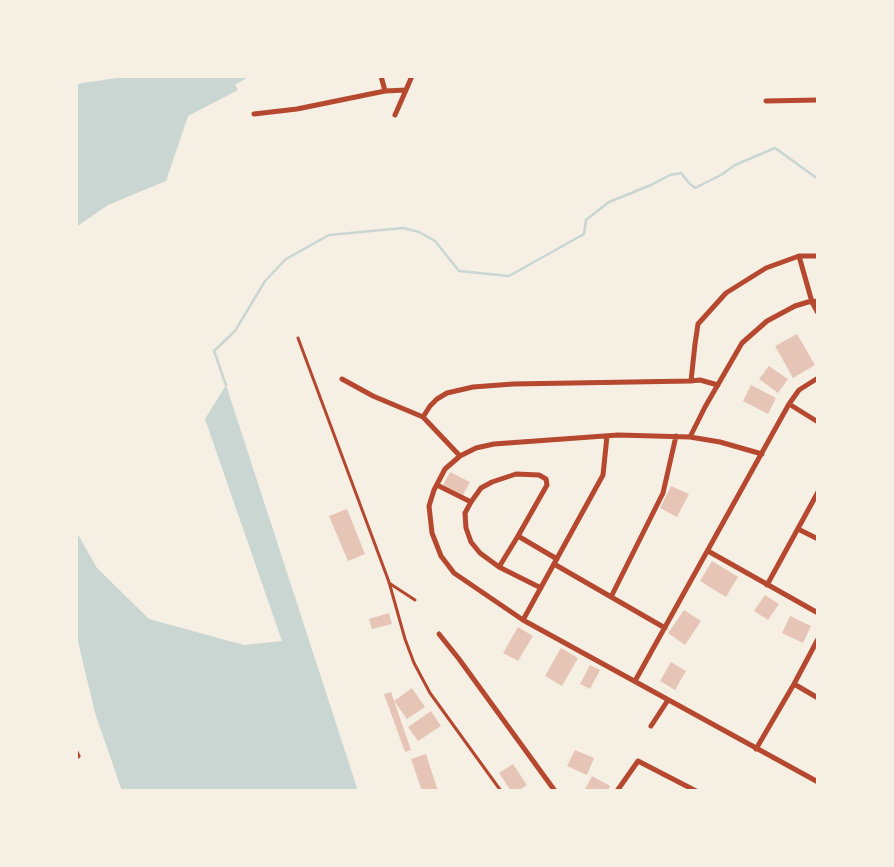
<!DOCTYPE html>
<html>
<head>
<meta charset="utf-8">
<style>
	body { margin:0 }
	#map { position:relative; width:894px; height:867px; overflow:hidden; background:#f6efe4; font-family:"PT Serif",serif }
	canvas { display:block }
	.frame { position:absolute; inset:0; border:78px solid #f6efe4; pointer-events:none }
</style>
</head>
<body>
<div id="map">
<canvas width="894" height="867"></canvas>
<div class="frame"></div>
</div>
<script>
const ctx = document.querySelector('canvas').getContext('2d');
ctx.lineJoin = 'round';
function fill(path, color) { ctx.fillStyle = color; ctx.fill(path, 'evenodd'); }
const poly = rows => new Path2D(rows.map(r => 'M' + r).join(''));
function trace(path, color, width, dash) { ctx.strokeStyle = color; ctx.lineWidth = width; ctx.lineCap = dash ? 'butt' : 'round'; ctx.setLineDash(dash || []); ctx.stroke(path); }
fill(poly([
	[131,76,250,76,235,85,238,90,188,116,166,181,108,205,79,225,76,229,76,84],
	[226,385,358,791,122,791,95,713,76,633,76,531,97,568,149,619,244,645,282,641,205,419]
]), '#c9d6d2');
trace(poly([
	[226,385,214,351,235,331,265,281,286,259,329,235,403,228,419,232,435,241,459,271,509,276,584,234,586,220,609,202,651,185,670,175,681,173,689,183,695,188,721,175,735,165,775,148,818,179]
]), '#c9d6d2', 2.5);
fill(poly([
	[797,334,815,365,793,378,775,346],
	[769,366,788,379,778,393,759,379],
	[751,385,776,398,768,414,743,401],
	[450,472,470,482,463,495,443,485],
	[671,486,689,494,677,517,660,508],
	[347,509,365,554,348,561,329,516],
	[712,561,738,577,726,597,700,581],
	[765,595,779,604,768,620,754,611],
	[684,610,701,621,685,645,668,633],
	[389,613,392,624,372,629,369,619],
	[790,616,811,626,803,643,782,633],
	[518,627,533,636,518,661,503,653],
	[561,648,578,658,562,686,545,676],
	[671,662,686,671,675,690,660,681],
	[590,665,600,670,590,689,580,684],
	[412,688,425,707,407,719,394,701],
	[391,692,411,750,405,752,384,694],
	[431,711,441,726,418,741,408,727],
	[575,750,594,758,587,775,567,766],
	[426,754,438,791,422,791,411,759],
	[513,764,527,785,518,791,511,791,499,773],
	[592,776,610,786,608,791,584,791]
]), '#e6c5b7');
trace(poly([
	[298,338,389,582,405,639,414,663,430,693,501,791],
	[389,583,415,600]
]), '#b5482f', 3);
trace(poly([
	[381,76,385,91],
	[766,101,818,100],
	[254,114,297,109,385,91,406,90,412,76],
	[395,115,406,90],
	[799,256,812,302,818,313],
	[342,379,373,396,423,417,460,456],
	[691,381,695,344,698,324,726,293,766,268,799,256,818,256],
	[789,404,818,422],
	[423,417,430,406,437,399,447,393,473,387,513,384,691,381,700,380,718,385],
	[690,437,705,407,742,343,767,321,795,306,808,302,818,301],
	[762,454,720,442,690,437,618,435,494,444,476,448,460,456,445,469,434,490,429,506,432,533,441,556,454,573,523,620,818,782],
	[437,485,471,502],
	[798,529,818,539],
	[708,551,818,613],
	[554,564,665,628],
	[499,567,518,536],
	[767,585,818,492],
	[541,588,499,567,480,553,471,542,466,528,465,513,471,502,481,488,492,482,516,474,539,475,546,479,547,485,518,536,557,559],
	[611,597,663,493,676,436],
	[523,620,603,475,607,436],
	[439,634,459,659,555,791],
	[635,681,789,404,799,390,818,378],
	[794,684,818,698],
	[651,726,668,700],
	[756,749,794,684,818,639],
	[76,752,78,756],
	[617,791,638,761,696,791]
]), '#b5482f', 5);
</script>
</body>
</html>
